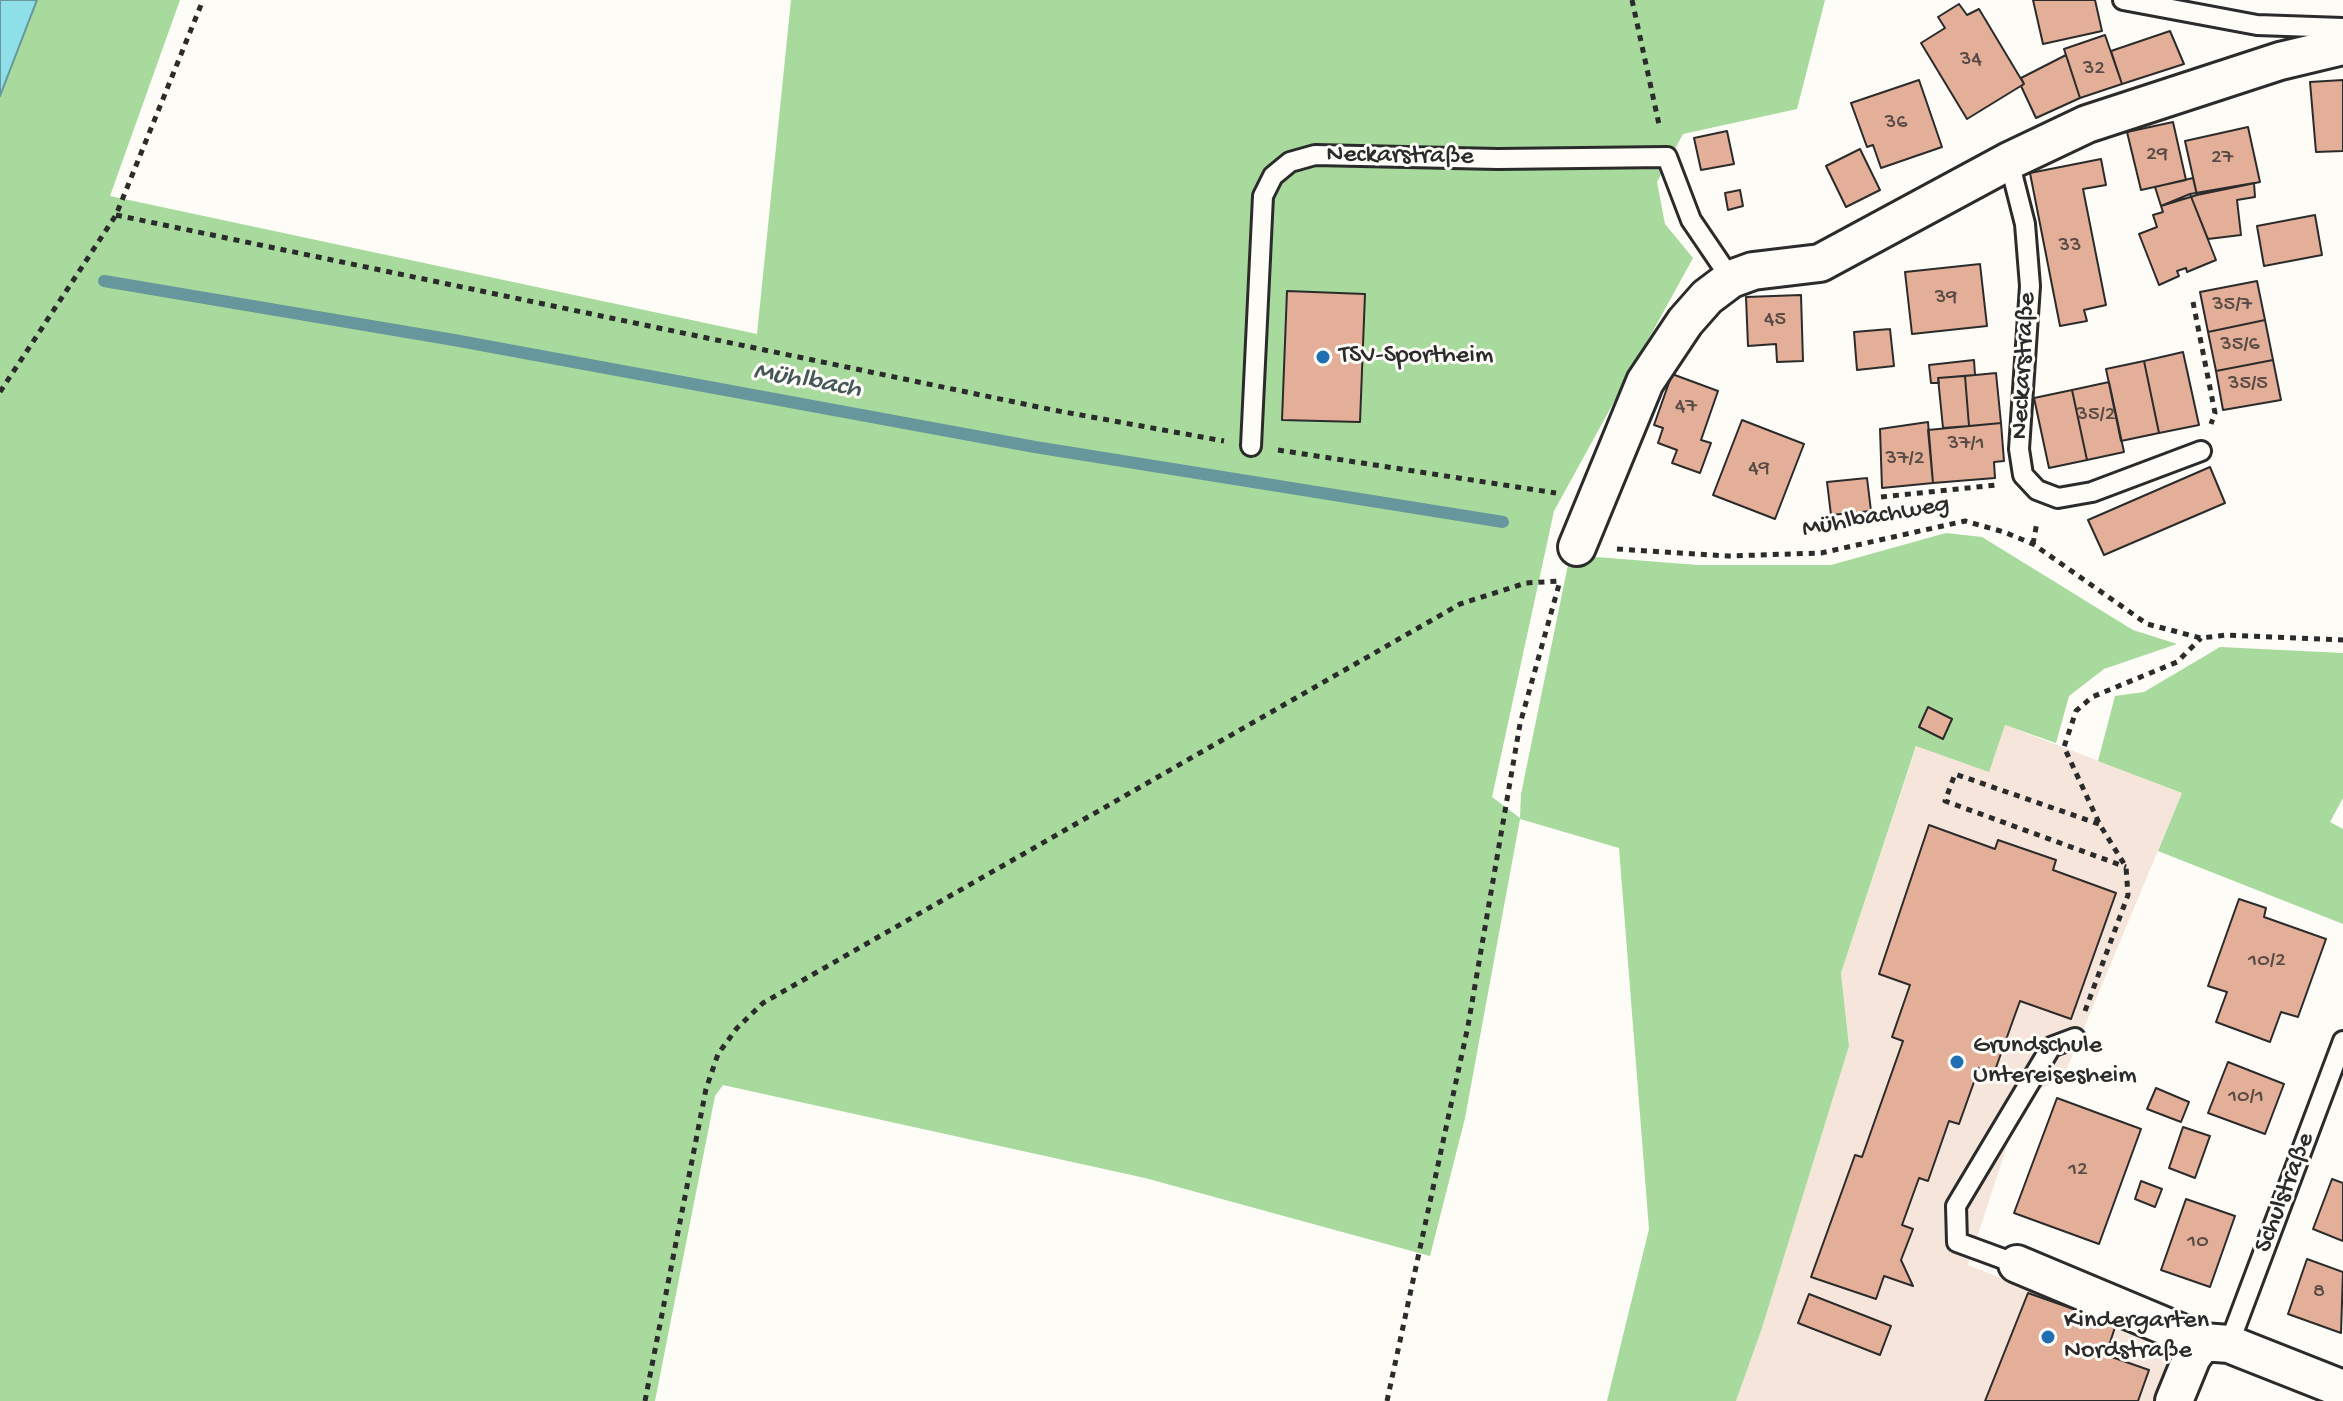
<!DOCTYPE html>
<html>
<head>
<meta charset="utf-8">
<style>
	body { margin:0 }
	canvas { display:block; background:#fdfcf7 }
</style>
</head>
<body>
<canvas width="2343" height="1401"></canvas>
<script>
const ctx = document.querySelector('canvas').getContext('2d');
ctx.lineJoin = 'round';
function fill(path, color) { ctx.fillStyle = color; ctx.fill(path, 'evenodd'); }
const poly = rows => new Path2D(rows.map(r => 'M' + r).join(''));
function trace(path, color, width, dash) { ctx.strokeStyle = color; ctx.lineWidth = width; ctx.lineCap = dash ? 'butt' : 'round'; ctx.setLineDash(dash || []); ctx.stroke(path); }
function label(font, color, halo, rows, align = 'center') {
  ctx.font = font + ' "Gochi Hand",sans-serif'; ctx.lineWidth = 6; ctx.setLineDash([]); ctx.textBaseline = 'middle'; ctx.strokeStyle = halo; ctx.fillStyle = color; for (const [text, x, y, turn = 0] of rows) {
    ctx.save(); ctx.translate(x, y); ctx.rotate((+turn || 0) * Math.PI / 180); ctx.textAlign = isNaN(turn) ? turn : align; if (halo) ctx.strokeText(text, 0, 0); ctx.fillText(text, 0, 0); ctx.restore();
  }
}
fill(poly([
	[2005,725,2182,793,2063,1078,2023,1097,1968,1265,2174,1346,2155,1401,1736,1401,1762,1328,1849,1046,1841,973,1917,745]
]), '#f6e5da');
fill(poly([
	[37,0,180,0,110,196,757,334,791,0,1825,0,1797,109,1683,134,1657,182,1665,224,1693,258,1554,511,1492,797,1520,818,1521,794,1570,555,1698,565,1831,565,1946,533,1982,537,2133,630,2177,644,2104,669,2069,696,2056,743,2005,725,1989,772,1916,746,1841,973,1849,1046,1762,1328,1736,1401,1607,1401,1649,1229,1619,848,1520,819,1465,1118,1430,1256,1145,1178,723,1085,715,1096,655,1401,0,1401,0,96],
	[2220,647,2343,653,2343,798,2330,822,2343,829,2343,924,2158,851,2182,793,2098,761,2115,696,2144,692]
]), '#a7da9c');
const water = poly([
	[0,0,37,0,0,96,0,0]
]);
fill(water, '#8edfe7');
trace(water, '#66979c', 2);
trace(poly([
	[104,281,454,340,1035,447,1503,522]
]), '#66979c', 12);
const building = poly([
	[2033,0,2095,0,2102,31,2043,44,2033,0],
	[1959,4,1967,15,1979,9,2024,84,1967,119,1921,43,1945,28,1938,17,1959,4],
	[2170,31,2184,64,2122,84,2111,51,2170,31],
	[2105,35,2122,84,2080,98,2064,49,2105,35],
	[2066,55,2080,98,2036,118,2021,86,2024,84,2021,78,2066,55],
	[1919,80,1942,147,1881,168,1873,145,1867,147,1851,103,1919,80],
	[2343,80,2343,151,2316,152,2310,82,2343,80],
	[2173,122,2186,180,2141,190,2127,132,2173,122],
	[2248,127,2260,182,2197,195,2185,141,2248,127],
	[1727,131,1734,164,1701,170,1694,138,1727,131],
	[1860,149,1880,190,1846,207,1826,166,1860,149],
	[2101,159,2106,185,2083,189,2106,305,2084,310,2087,321,2060,326,2030,173,2101,159],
	[2193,178,2197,195,2161,206,2155,187,2193,178],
	[2254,183,2255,197,2237,200,2241,235,2208,239,2190,194,2254,183],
	[1740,190,1743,206,1728,210,1725,193,1740,190],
	[2190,194,2216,260,2187,272,2186,268,2177,271,2179,276,2159,285,2139,234,2157,227,2153,215,2163,212,2161,206,2190,194],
	[2315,215,2322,255,2264,266,2257,226,2315,215],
	[1980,264,1987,326,1912,334,1905,272,1980,264],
	[2257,281,2265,320,2208,332,2200,292,2257,281],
	[1287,291,1365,294,1360,422,1282,420,1287,291],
	[1801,295,1803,361,1777,362,1776,344,1748,346,1746,297,1801,295],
	[2265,320,2273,360,2216,371,2208,332,2265,320],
	[1890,329,1894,366,1857,370,1854,332,1890,329],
	[2183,352,2199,425,2159,433,2144,361,2183,352],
	[1974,360,1975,375,1938,378,1939,383,1931,383,1929,365,1974,360],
	[2273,360,2281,400,2223,410,2216,371,2273,360],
	[2144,361,2159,433,2121,441,2106,369,2144,361],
	[1996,373,2001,423,1969,426,1965,376,1996,373],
	[1672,374,1718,391,1701,440,1711,443,1700,473,1672,463,1677,450,1658,443,1663,428,1654,425,1672,374],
	[1965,376,1969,426,1943,428,1938,378,1965,376],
	[2109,382,2124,452,2087,460,2072,390,2109,382],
	[2072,390,2087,460,2049,468,2034,398,2072,390],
	[1742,420,1804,444,1775,519,1713,495,1742,420],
	[1928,422,1933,483,1882,488,1880,429,1928,422],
	[2001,423,2004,461,1994,462,1995,478,1933,483,1928,430,2001,423],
	[2210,467,2225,503,2104,555,2088,520,2210,467],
	[1867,478,1871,511,1831,515,1827,482,1867,478],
	[1928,707,1952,719,1943,739,1919,727,1928,707],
	[1929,825,1995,849,1998,840,2056,860,2053,870,2116,893,2071,1019,2020,1001,1994,1073,1979,1068,1959,1124,1949,1121,1928,1181,1919,1178,1902,1225,1913,1229,1901,1260,1913,1286,1884,1276,1876,1299,1811,1277,1855,1155,1862,1157,1903,1041,1892,1037,1910,985,1879,974,1929,825],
	[2239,899,2266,908,2264,917,2326,939,2298,1017,2281,1012,2270,1042,2216,1022,2227,992,2208,986,2239,899],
	[2228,1062,2284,1084,2265,1134,2208,1113,2228,1062],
	[2156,1088,2189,1102,2181,1122,2147,1109,2156,1088],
	[2057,1098,2141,1129,2099,1244,2014,1213,2057,1098],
	[2183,1127,2210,1136,2195,1178,2169,1168,2183,1127],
	[2332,1179,2343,1183,2343,1241,2313,1229,2332,1179],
	[2141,1181,2162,1189,2155,1207,2135,1199,2141,1181],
	[2186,1199,2235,1216,2210,1287,2161,1270,2186,1199],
	[2307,1259,2343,1272,2341,1333,2288,1314,2307,1259],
	[2028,1293,2116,1324,2106,1355,2149,1370,2138,1401,1985,1401,2028,1293],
	[1809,1294,1891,1326,1880,1355,1798,1323,1809,1294]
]);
fill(building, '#e4af98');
trace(building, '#2b2b2b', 2);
const lane = poly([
	[2123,0,2257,25,2343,28],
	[2009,161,2025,224,2030,286,2019,449,2023,475,2037,490,2058,498,2092,492,2201,451],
	[1251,446,1263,196,1273,176,1290,162,1315,155,1498,159,1667,157,1691,220,1731,279],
	[2017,1264,1957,1242,1956,1206,2051,1047,2075,1038],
	[2229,1344,2343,1041]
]);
const street = poly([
	[1577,547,1645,382,1685,322,1707,297,1731,279,1753,271,1820,263,2009,161,2087,124,2280,61,2343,46],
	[2017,1264,2203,1342,2229,1344,2343,1389],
	[2174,1401,2192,1357,2203,1342]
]);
trace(lane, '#2b2b2b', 24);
trace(street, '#2b2b2b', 42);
trace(poly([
	[1632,0,1660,129],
	[116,215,1053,410,1224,441],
	[2193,302,2215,413,2211,424],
	[0,392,116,215,203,0],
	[1278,450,1556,493],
	[1881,497,1996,485],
	[2033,544,2037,522],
	[1617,549,1728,556,1821,553,1965,521,2004,532,2033,544,2147,624,2201,638,2226,635,2343,640],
	[2099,824,1955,774,1945,801,2126,867],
	[2085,1011,2128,895,2126,867,2100,825,2064,747,2076,711,2092,697,2177,662,2201,638],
	[645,1401,706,1089,718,1054,737,1028,763,1003,1460,604,1526,583,1559,581],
	[1387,1401,1468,1026,1520,724,1560,581]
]), '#2b2b2b', 5, [6, 6]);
trace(lane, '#fdfcf7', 18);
trace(street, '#fdfcf7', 36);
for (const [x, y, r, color] of [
	[1323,357,8,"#1f6fb2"],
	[1957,1062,8,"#1f6fb2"],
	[2048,1337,8,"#1f6fb2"]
]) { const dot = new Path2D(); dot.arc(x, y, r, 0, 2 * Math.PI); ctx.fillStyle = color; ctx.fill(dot); trace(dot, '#fdfcf7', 3); }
label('22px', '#594c46', null, [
	["34",1971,61],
	["32",2094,70],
	["36",1896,124],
	["29",2157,156],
	["27",2222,159],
	["33",2070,247],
	["39",1946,299],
	["35/7",2232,306],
	["45",1775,321],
	["35/6",2240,346],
	["35/5",2248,385],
	["47",1686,408],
	["35/2",2096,416],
	["37/1",1966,445],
	["37/2",1905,460],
	["49",1759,470],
	["10/2",2267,962],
	["10/1",2246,1098],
	["12",2078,1171],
	["10",2198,1243],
	["8",2319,1293]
]);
label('26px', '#2b2b2b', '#fdfcf7', [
	["Neckarstraße",1400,157,1],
	["Neckarstraße",2025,366,-87],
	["Mühlbachweg",1876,518,-10],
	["Schulstraße",2286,1193,-69]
]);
label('26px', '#2b2b2b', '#fdfcf7', [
	["TSV-Sportheim",1339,357],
	["Grundschule",1973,1047],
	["Untereisesheim",1973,1077],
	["Kindergarten",2064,1322],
	["Nordstraße",2064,1352]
], 'left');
label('italic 28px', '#44585a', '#fdfcf7', [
	["Mühlbach",807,382,10]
]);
</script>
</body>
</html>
